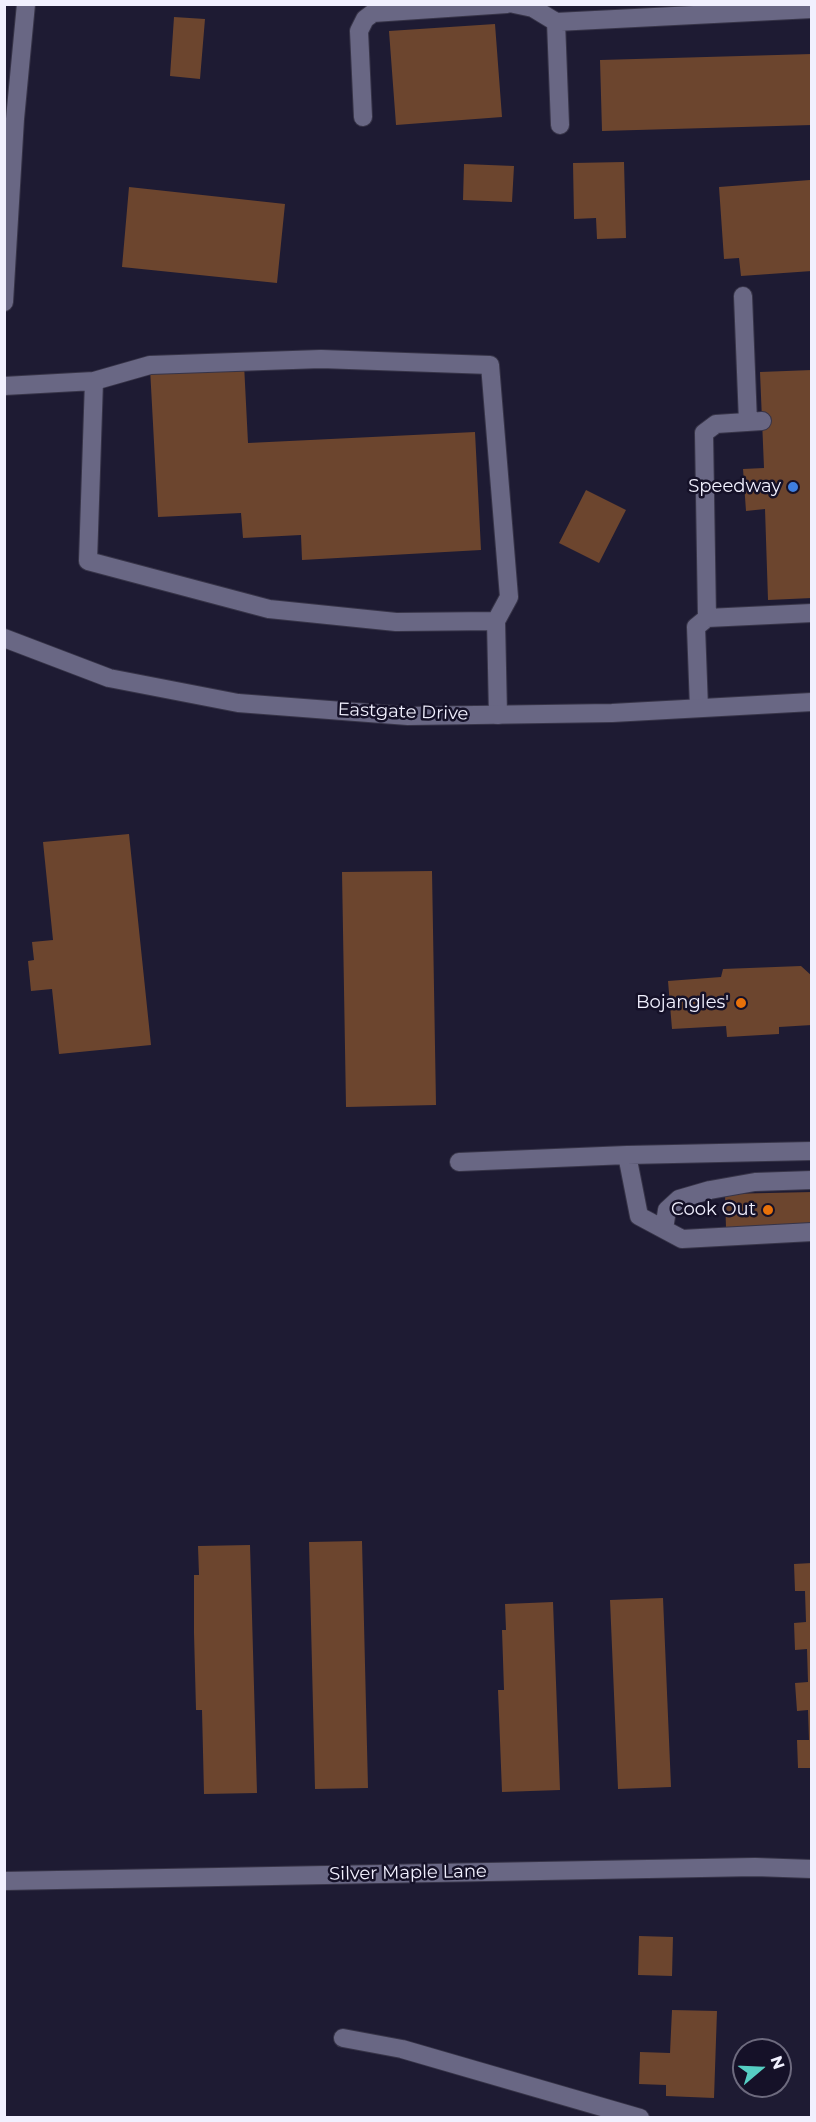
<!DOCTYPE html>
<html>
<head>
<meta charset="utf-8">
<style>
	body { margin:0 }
	#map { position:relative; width:816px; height:2122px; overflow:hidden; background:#1e1b33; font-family:Montserrat,sans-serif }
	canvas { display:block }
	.frame { position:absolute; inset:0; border:6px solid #f1f0fe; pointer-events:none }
	.north { position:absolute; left:732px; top:2038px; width:60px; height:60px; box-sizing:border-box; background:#151128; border:2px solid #6d6a7e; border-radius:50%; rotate:71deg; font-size:16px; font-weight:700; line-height:24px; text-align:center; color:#f1f0fe }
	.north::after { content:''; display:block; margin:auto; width:21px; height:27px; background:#56cec3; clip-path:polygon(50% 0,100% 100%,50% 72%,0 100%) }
</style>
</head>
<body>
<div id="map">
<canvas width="816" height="2122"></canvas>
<div class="frame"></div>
<div class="north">N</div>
</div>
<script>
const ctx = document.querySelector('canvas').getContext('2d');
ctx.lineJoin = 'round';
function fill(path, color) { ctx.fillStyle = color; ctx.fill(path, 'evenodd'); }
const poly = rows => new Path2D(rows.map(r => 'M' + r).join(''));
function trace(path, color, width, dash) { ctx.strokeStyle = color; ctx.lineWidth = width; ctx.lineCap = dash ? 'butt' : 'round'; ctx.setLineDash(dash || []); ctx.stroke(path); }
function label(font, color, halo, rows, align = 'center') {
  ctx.font = font + ' Montserrat,sans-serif'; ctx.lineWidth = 5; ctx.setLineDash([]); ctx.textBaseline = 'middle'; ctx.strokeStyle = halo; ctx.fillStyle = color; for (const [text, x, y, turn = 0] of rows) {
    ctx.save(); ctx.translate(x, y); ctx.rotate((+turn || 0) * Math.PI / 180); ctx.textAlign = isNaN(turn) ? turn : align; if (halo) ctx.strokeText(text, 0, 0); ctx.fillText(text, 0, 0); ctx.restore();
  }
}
fill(poly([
	[174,17,205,19,200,79,170,76],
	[495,24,502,117,396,125,389,31],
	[812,54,812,125,602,131,600,60],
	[624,162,626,238,597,239,596,218,574,219,573,163],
	[464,164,514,166,512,202,463,200],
	[810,180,812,271,741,276,739,258,724,259,719,187],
	[129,187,285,204,277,283,122,267],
	[244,364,248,443,475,432,481,550,302,560,301,535,243,538,241,513,158,517,150,368],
	[812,370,812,598,768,600,765,509,746,511,743,469,764,468,760,372],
	[586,490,626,510,599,563,559,543],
	[129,834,151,1045,59,1054,52,989,31,991,28,961,34,960,32,942,53,940,43,842],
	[432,871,436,1105,346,1107,342,872],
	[801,966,812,976,812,1025,779,1027,779,1034,727,1037,726,1026,672,1029,668,981,721,977,723,969],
	[812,1192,812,1226,726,1228,725,1194],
	[362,1541,368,1788,315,1789,309,1542],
	[250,1545,257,1793,204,1794,202,1710,196,1710,194,1633,194,1575,199,1575,198,1546],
	[812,1563,812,1768,798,1768,797,1740,809,1740,808,1710,797,1711,795,1683,808,1682,807,1649,795,1650,794,1623,806,1622,805,1591,795,1591,794,1564],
	[663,1598,671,1787,618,1789,610,1600],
	[553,1602,560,1790,502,1792,498,1690,504,1690,502,1630,506,1630,505,1604],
	[639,1936,673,1937,672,1976,638,1975],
	[672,2010,717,2011,714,2098,666,2096,666,2085,639,2084,640,2052,670,2053]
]), '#6c452e');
const lane = poly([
	[514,4,533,8,556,22,812,9],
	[556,22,560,125],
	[363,117,359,31,365,19,373,13,507,4],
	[743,296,748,422],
	[94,381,150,365,321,359,490,365,509,597,496,621],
	[4,386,94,381,88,561,269,609,396,622,496,621,498,715],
	[707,618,704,433,716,424,762,421],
	[699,708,696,627,707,618,812,613],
	[627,1155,639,1216,682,1239,812,1232],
	[459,1162,627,1155,812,1151],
	[664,1229,667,1210,679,1199,710,1190,755,1182,812,1180],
	[343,2038,402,2049,640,2118]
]);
const street = poly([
	[4,302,15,119,26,4],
	[4,638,109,678,238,703,408,716,612,713,812,702],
	[4,1881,755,1867,812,1869]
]);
trace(lane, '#373448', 20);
trace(street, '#373448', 20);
trace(lane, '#696784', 18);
trace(street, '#696784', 18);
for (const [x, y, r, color] of [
	[793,487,6,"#3f7fe0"],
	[741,1003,6,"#e8710a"],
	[768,1210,6,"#e8710a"]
]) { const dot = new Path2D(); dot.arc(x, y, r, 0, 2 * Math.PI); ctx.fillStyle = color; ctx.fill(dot); trace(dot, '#151128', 2); }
label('18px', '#f1f0fe', '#151128', [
	["Speedway",781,487],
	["Bojangles'",729,1003],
	["Cook Out",756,1210]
], 'right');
label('18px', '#f1f0fe', '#151128', [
	["Eastgate Drive",403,712,2],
	["Silver Maple Lane",408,1873,-1]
]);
</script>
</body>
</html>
